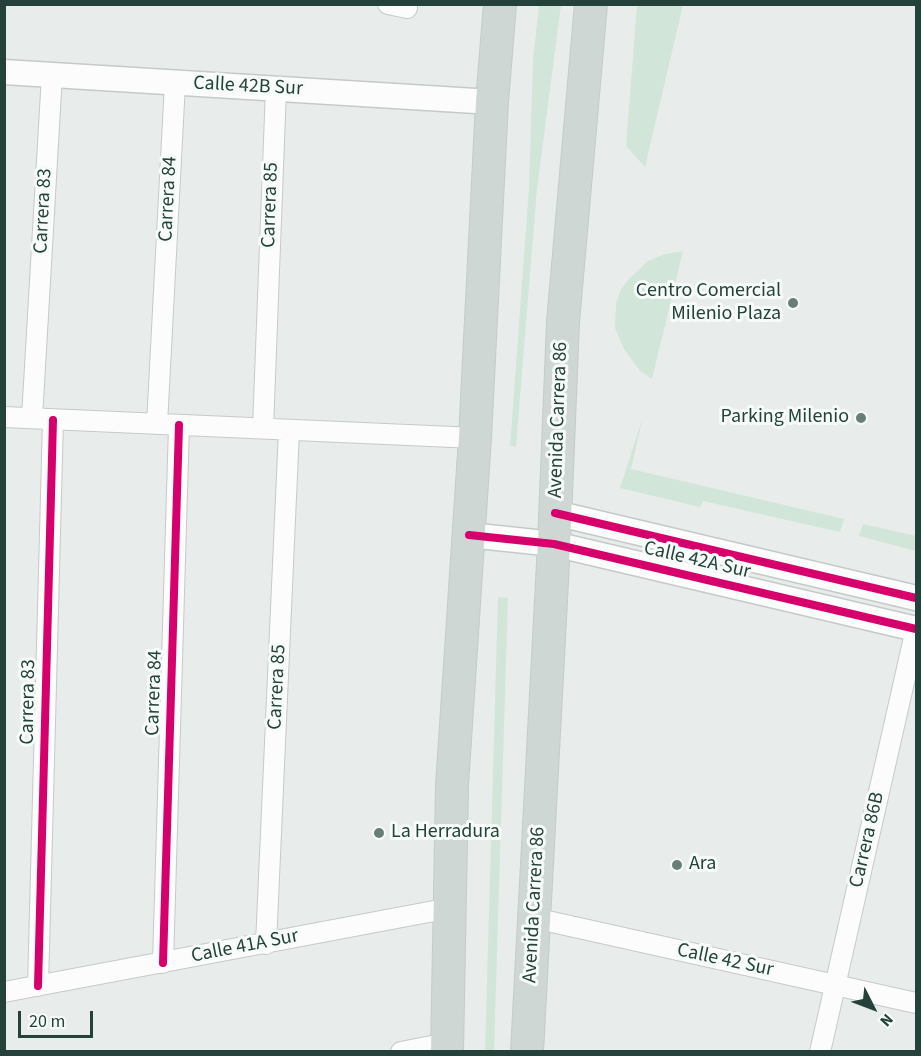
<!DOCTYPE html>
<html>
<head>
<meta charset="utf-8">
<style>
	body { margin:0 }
	#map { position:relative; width:921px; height:1056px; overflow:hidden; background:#e8edeb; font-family:"Source Sans 3",sans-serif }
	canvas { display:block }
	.frame { position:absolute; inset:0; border:6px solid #24423a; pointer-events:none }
	.north { position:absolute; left:843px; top:978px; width:60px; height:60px; -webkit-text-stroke:4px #f7fbf9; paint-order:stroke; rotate:132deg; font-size:16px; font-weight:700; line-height:24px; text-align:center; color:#24423a }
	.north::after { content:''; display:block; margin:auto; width:21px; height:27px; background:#24423a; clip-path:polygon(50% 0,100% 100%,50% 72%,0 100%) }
	.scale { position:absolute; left:18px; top:1011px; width:75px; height:27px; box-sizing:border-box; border:3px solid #24423a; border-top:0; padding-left:8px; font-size:18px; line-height:21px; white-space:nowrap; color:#24423a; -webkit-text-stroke:4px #f7fbf9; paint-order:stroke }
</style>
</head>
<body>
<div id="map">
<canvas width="921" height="1056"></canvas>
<div class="frame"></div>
<div class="north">N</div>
<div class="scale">20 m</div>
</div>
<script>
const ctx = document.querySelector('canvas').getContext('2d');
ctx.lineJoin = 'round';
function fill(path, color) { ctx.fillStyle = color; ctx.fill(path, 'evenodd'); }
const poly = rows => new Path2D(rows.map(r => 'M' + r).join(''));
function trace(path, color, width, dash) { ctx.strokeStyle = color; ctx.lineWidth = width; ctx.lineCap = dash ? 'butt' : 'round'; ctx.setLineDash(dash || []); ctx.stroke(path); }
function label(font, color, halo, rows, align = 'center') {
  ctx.font = font + ' "Source Sans 3",sans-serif'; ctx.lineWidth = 6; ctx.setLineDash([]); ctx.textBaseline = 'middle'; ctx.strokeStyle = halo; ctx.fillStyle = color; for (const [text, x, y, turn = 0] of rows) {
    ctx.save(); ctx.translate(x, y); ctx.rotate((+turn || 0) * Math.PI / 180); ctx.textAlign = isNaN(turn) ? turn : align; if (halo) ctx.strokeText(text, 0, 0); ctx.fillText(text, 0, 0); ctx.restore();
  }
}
fill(poly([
	[539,5,561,5,537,189,516,446,510,446,529,188,533,61],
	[637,5,683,5,645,167,626,146],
	[683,251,652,379,640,371,624,349,615,328,616,304,620,291,628,280,648,261,665,254],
	[643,417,631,469,844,519,840,532,703,501,700,507,620,488],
	[863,524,916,536,916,551,859,536],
	[498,597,508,598,494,1051,485,1052]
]), '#d1e6d8');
const minor = poly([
	[388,4,407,8],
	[4,417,475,438],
	[32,418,52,75],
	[157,424,175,83],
	[263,428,276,89],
	[534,918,916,1003],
	[266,944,289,430],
	[163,963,179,425],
	[38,986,53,420],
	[4,992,450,908],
	[401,1052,447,1043],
	[820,1052,916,629]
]);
const tertiary = poly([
	[4,72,492,102],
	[555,513,916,598],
	[469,535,554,544,916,629]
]);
const primary = poly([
	[447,1052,452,785,475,438,492,102,500,4],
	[527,1052,554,544,563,322,591,4]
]);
trace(minor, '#c5cac8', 22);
trace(tertiary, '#c5cac8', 27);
trace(primary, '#c3ccc9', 34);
trace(minor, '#fcfcfc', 20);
trace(tertiary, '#fcfcfc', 24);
trace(primary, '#cfd7d5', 32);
trace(poly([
	[555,513,916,598],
	[469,535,554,544,916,629],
	[163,963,179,425],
	[38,986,53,420]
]), '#d6006c', 8);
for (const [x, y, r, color] of [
	[793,303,6,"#697e78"],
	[861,418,6,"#697e78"],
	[379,833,6,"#697e78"],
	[677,865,6,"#697e78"]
]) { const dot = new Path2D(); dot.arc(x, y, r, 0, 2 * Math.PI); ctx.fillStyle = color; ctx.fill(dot); trace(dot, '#f7fbf9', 2); }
label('20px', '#24423a', '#f7fbf9', [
	["Calle 42B Sur",248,87,3],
	["Carrera 84",169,199,-87],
	["Carrera 85",271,205,-88],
	["Carrera 83",44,211,-87],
	["Avenida Carrera 86",559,420,-88],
	["Calle 42A Sur",697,561,13],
	["Carrera 85",278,687,-87],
	["Carrera 84",155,693,-88],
	["Carrera 83",29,702,-89],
	["Carrera 86B",868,840,-77],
	["Avenida Carrera 86",535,905,-87],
	["Calle 41A Sur",245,947,-11],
	["Calle 42 Sur",725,961,12]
]);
label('20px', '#24423a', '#f7fbf9', [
	["Centro Comercial",781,292],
	["Milenio Plaza",781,315],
	["Parking Milenio",849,418],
	["La Herradura",391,833,"left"],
	["Ara",689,865,"left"]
], 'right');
</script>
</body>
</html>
